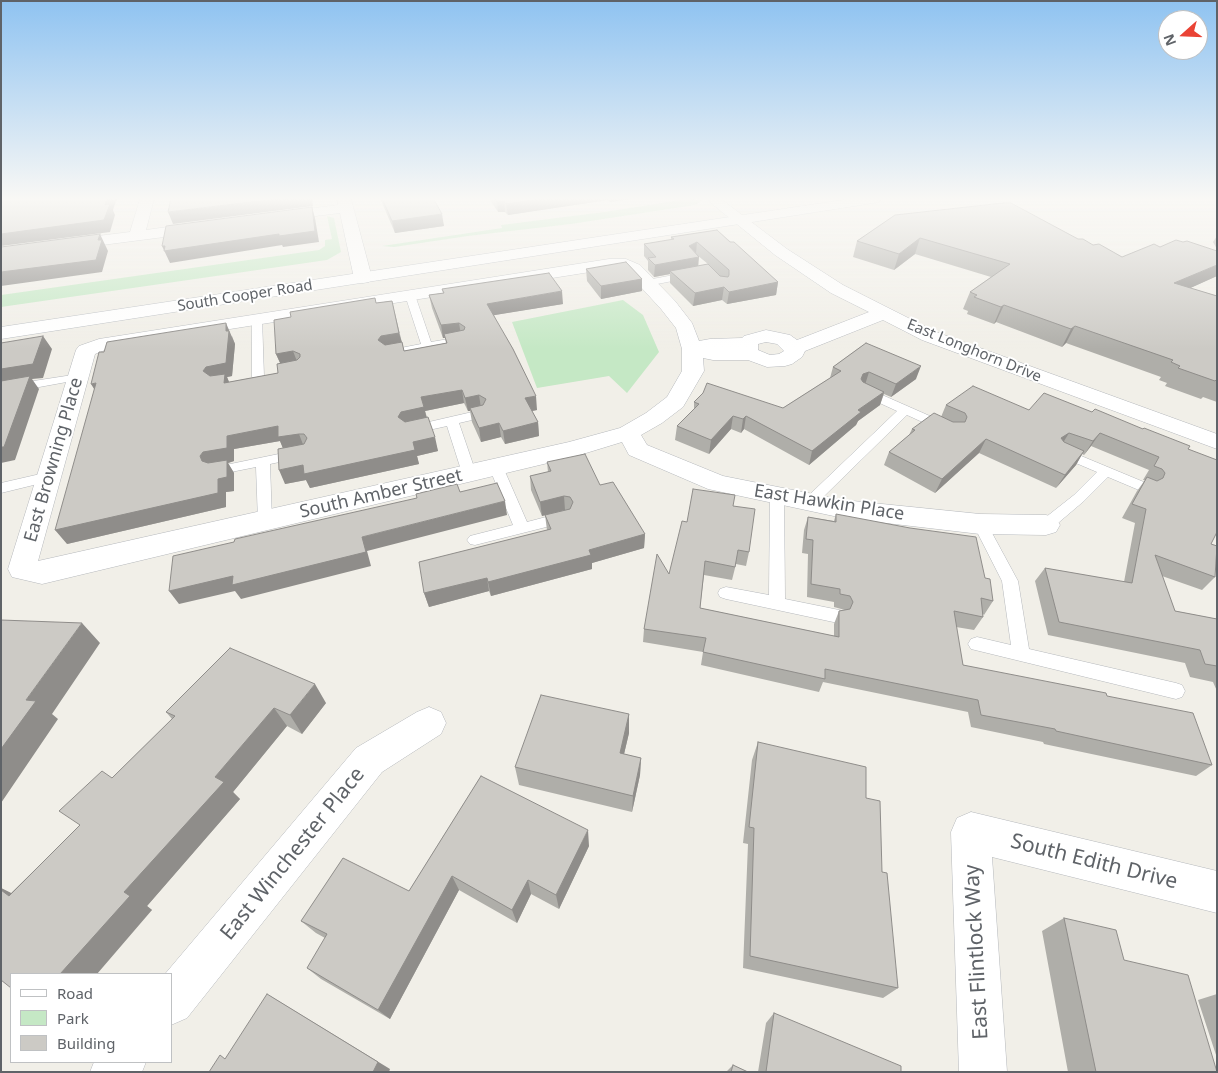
<!DOCTYPE html>
<html>
<head>
<meta charset="utf-8">
<style>
	body { margin:0 }
	#map { position:relative; width:1218px; height:1073px; overflow:hidden; background:#f1efe8; font-family:"Noto Sans",sans-serif }
	canvas { display:block }
	.frame { position:absolute; inset:0; border:2px solid #5f6368; pointer-events:none }
	.legend { position:absolute; left:10px; top:973px; width:162px; height:90px; box-sizing:border-box; background:#fff; border:1px solid #bfc1c3; margin:0; padding:6px 9px; list-style:none; font-size:15px; color:#5f6368 }
	.legend li { display:flex; align-items:center; gap:10px; height:25px }
	.legend b { width:25px; border:1px solid #bfc1c3 }
	.north { position:absolute; left:1158px; top:10px; width:50px; height:50px; box-sizing:border-box; background:#fff; border:1px solid #bfc1c3; border-radius:50%; rotate:250deg; font-size:14px; font-weight:700; line-height:20px; text-align:center; color:#5f6368 }
	.north::after { content:''; display:block; margin:auto; width:18px; height:22px; background:#ea4335; clip-path:polygon(50% 0,100% 100%,50% 72%,0 100%) }
</style>
</head>
<body>
<div id="map">
<canvas width="1218" height="1073"></canvas>
<div class="frame"></div>
<ul class="legend">
<li><b style="height:6px;background:#fff"></b>Road</li>
<li><b style="height:14px;background:#c5e8c5"></b>Park</li>
<li><b style="height:14px;background:#cccac5"></b>Building</li>
</ul>
<div class="north">N</div>
</div>
<script>
const ctx = document.querySelector('canvas').getContext('2d');
ctx.lineJoin = 'round';
function fill(path, color) { ctx.fillStyle = color; ctx.fill(path, 'evenodd'); }
const poly = rows => new Path2D(rows.map(r => 'M' + r).join(''));
function trace(path, color, width, dash) { ctx.strokeStyle = color; ctx.lineWidth = width; ctx.lineCap = dash ? 'butt' : 'round'; ctx.setLineDash(dash || []); ctx.stroke(path); }
function label(font, color, halo, rows, align = 'center') {
  ctx.font = font + ' "Noto Sans",sans-serif'; ctx.lineWidth = 4; ctx.setLineDash([]); ctx.textBaseline = 'middle'; ctx.strokeStyle = halo; ctx.fillStyle = color; for (const [text, x, y, turn = 0] of rows) {
    ctx.save(); ctx.translate(x, y); ctx.rotate((+turn || 0) * Math.PI / 180); ctx.textAlign = isNaN(turn) ? turn : align; if (halo) ctx.strokeText(text, 0, 0); ctx.fillText(text, 0, 0); ctx.restore();
  }
}
fill(poly([
	[687,199,703,200,695,205,571,224,468,236,394,247,382,246,502,228,501,225,604,212],
	[327,216,334,218,341,252,327,260,1,307,1,295,319,250,325,246,325,240,332,239],
	[623,300,643,315,659,352,627,393,609,376,537,388,512,322]
]), '#c5e8c5');
const service = poly([
	[690,272,693,273,693,277,647,286,642,283,647,280,690,272],
	[410,292,415,295,431,342,460,337,465,340,464,342,389,356,385,355,383,353,385,351,421,344,405,295,410,292],
	[257,315,262,318,264,377,258,380,252,377,252,318,257,315],
	[79,374,85,377,83,379,1,394,1,386,79,374],
	[864,387,948,424,950,427,948,430,940,430,907,415,815,505,805,505,803,502,805,499,897,411,860,394,858,391,860,388,864,387],
	[481,410,485,411,487,414,485,417,459,423,476,473,474,476,469,477,464,476,462,473,447,426,411,434,405,430,407,427,481,410],
	[1062,448,1151,485,1153,488,1151,491,1146,493,1108,477,1084,501,1051,529,1046,530,1041,529,1039,525,1041,521,1074,495,1097,472,1057,455,1055,452,1062,448],
	[298,450,303,451,305,454,303,457,270,464,272,521,270,525,265,526,260,525,258,521,256,467,216,475,211,474,209,471,211,468,216,467,298,450],
	[496,463,501,464,503,467,527,522,565,512,570,513,572,517,570,521,475,545,470,544,467,540,470,536,513,525,489,467,491,464,496,463],
	[49,472,54,474,56,477,54,480,1,493,1,483,49,472],
	[777,490,782,492,784,495,785,599,844,611,846,616,844,621,838,623,726,599,720,597,718,593,720,589,726,587,769,595,770,495,772,492,777,490],
	[980,519,985,520,1018,581,1029,649,1176,683,1182,685,1185,691,1182,697,1176,699,971,649,968,644,971,639,977,637,1011,645,1002,581,973,524,975,520,980,519]
]);
const minor = poly([
	[140,199,154,199,146,230,203,222,208,224,211,227,208,230,203,232,1,258,1,248,130,232,140,199],
	[337,199,351,199,372,278,369,282,363,283,357,282,354,278,340,213,275,221,270,220,268,217,270,214,275,213,338,205,337,199],
	[706,199,721,199,787,249,843,285,936,332,1217,434,1217,449,922,340,883,320,805,351,802,357,792,364,785,366,767,367,748,360,713,360,703,358,704,371,683,407,662,423,641,435,647,445,723,476,843,500,980,514,1046,515,1056,518,1060,525,1056,532,1046,535,980,534,843,518,708,489,629,455,622,442,573,457,42,584,12,577,8,569,76,350,79,346,99,339,609,259,626,259,640,265,675,301,692,323,699,341,710,339,742,338,744,336,766,330,790,335,797,340,869,312,831,293,775,255,706,199],
	[609,269,622,269,628,273,661,309,676,328,682,349,682,371,667,397,646,413,620,428,569,442,38,561,95,354,110,348,609,269],
	[766,342,777,344,784,351,779,354,770,355,758,350,758,344,766,342],
	[429,707,441,712,446,723,441,734,382,772,187,1018,171,1025,171,974,165,974,356,748,417,712,429,707],
	[971,812,1217,871,1217,913,992,857,1007,1072,959,1072,951,832,957,818,971,812],
	[94,1062,146,1062,142,1072,90,1072,94,1062]
]);
const secondary = poly([
	[849,199,881,199,879,202,874,203,1,339,1,327,849,199]
]);
trace(service, '#b5b8bc', 1);
trace(minor, '#b5b8bc', 1);
trace(secondary, '#b6babf', 1);
fill(service, '#fff');
fill(minor, '#fff');
fill(secondary, '#fff');
fill(poly([
	[380,198,433,198,444,226,395,233],
	[489,198,636,198,610,202,608,200,508,215,505,212,498,212],
	[895,215,1078,239,1093,245,1122,257,1217,276,1190,288,1217,296,1217,402,1203,397,1201,399,1165,386,1167,383,1159,380,1161,377,1066,343,1062,347,996,322,994,324,967,314,968,311,963,309,970,292,991,277,915,254,894,270,853,257,857,241],
	[717,230,778,282,776,295,727,304,722,300,693,306,670,283,670,274,654,277,648,270,648,261,644,256,644,244,671,240,671,237],
	[697,255,708,264,698,266],
	[1217,236,1217,249,1213,242],
	[586,269,642,279,642,291,601,299,587,281],
	[442,289,563,304,494,315,537,410,532,411,538,422,539,436,505,444,501,437,481,442,472,422,470,411,468,411,464,403,425,411,438,451,417,456,419,464,310,488,306,480,285,484,283,448,280,441,234,449,234,461,228,463,234,473,234,491,226,492,226,507,67,544,232,336,235,344,232,376,227,377,229,382,278,373,280,363,276,354,376,303,392,301,404,351,446,343,445,338,443,338,432,308,429,295,443,293],
	[866,343,916,379,891,397,884,394,880,405,858,421,856,425,809,465,744,429,741,433,731,429,709,454,675,440,677,426,694,409,694,402,783,408,830,378,833,367],
	[946,405,1029,410,1188,449,1211,544,1215,577,1202,590,1162,576,1175,611,1217,619,1217,691,1213,682,1190,677,1185,663,1048,635,1035,581,1045,568,1124,582,1135,523,1122,518,1137,491,1145,480,1143,480,1149,470,1091,446,1084,455,1082,454,1076,465,1056,488,979,453,935,493,884,465,889,452,909,435,912,429,941,417],
	[547,462,600,485,645,534,644,548,592,563,592,569,491,596,489,591,429,607,424,593,547,530,545,515,542,516,531,490,530,476,548,472],
	[733,506,749,552,746,566,736,564,732,580,704,575,700,608,834,636,834,624,839,611,845,610,834,607,834,602,807,597,808,554,802,553,804,530,808,517,834,521,836,514,985,578,993,601,984,615,983,614,983,617,974,630,956,627,963,665,1107,696,1212,765,1196,776,1044,744,1043,742,971,727,968,712,823,682,819,692,701,665,703,652,643,642,644,629,669,574,687,522],
	[326,703,302,734,287,726,233,792,240,799,147,906,152,910,1,980,1,888,11,893,80,826,112,778,172,719,166,712],
	[629,714,629,733,624,754,641,758,640,775,632,812,519,785,515,767],
	[758,742,866,798,882,872,898,988,883,998,743,968,748,844,743,843,752,760],
	[481,776,589,846,559,909,531,894,517,923,459,890,390,1019,321,979,307,968,325,938,316,933,301,921,409,891],
	[1064,918,1124,960,1217,1072,1068,1072,1042,931],
	[1217,994,1217,1058,1198,1000],
	[774,1013,901,1072,758,1072,766,1023],
	[733,1065,748,1072,726,1072]
]), '#afaea9');
fill(poly([
	[107,198,117,198,113,210,115,215,110,232,1,246,1,234,105,205],
	[284,198,312,198,313,206,173,224,168,212],
	[545,198,608,198,608,200,508,215,506,204],
	[610,198,636,198,610,202],
	[504,201,505,212,498,212,497,202],
	[312,207,315,218,319,242,283,247,282,245,170,263,162,246],
	[442,214,444,226,395,233,392,221],
	[100,234,108,251,102,272,1,286,1,272,98,240],
	[920,238,915,254,894,270,899,254],
	[697,242,696,253,689,246],
	[699,257,698,269,670,271,670,274,654,277,655,265],
	[1217,265,1217,276,1164,300,1174,283],
	[642,279,642,291,601,299,601,286],
	[778,282,776,295,727,304,729,292],
	[724,287,722,300,693,306,695,293],
	[562,291,563,304,489,316,487,304],
	[1004,305,996,322,994,324,1001,307],
	[226,323,235,344,232,376,227,377,231,387,213,380,203,371,226,331],
	[459,323,461,335,444,334,445,338,443,338,441,325],
	[1075,326,1066,343,1062,347,1071,329],
	[399,333,403,346,381,353,378,340,381,336],
	[43,336,52,349,43,378,32,379,39,389,15,460,1,463,1,369],
	[293,351,298,364,282,367,276,354],
	[921,366,916,379,891,397,896,384],
	[869,372,865,385,856,392,863,374],
	[96,383,99,397,91,384],
	[462,390,464,403,425,411,427,420,404,426,398,417,401,412,421,397],
	[884,392,880,405,858,421,856,425,809,465,812,451,858,410],
	[479,395,481,408,470,408,470,411,468,411,465,398],
	[536,396,537,410,526,412,525,398],
	[733,416,731,429,709,454,711,440],
	[746,416,744,429,741,433,743,419],
	[538,422,539,436,505,444,503,431],
	[499,423,501,437,481,442,479,428],
	[278,426,299,434,304,447,284,451,280,441,234,449,234,461,228,463,234,473,234,491,226,492,226,507,67,544,55,530,211,466,202,461,200,456,203,452,227,436],
	[1069,433,1061,446,1061,438],
	[1100,433,1091,446,1084,455,1093,441],
	[435,437,438,451,417,456,419,464,310,488,306,480,285,484,279,470],
	[986,439,979,453,935,493,942,479],
	[1084,451,1076,465,1056,488,1065,475],
	[564,496,565,510,542,516,540,502],
	[505,501,507,515,367,551,371,566,241,599,235,591,179,604,169,591,362,537],
	[645,534,644,548,592,563,592,569,491,596,488,582,589,550],
	[487,578,489,591,429,607,424,593],
	[82,623,100,643,52,714,58,719,1,803,1,749,26,700],
	[315,684,326,703,302,734,290,715],
	[274,708,287,726,233,792,240,799,147,906,152,910,97,974,60,974,215,777],
	[629,714,629,733,620,771,620,753],
	[641,758,640,775,632,812,633,796],
	[588,830,589,846,559,909,556,895],
	[452,876,459,890,390,1019,378,1010],
	[528,880,531,894,517,923,512,910],
	[1,888,21,898,9,896,1,890],
	[267,994,390,1069,389,1072,373,1072]
]), '#8f8d8a');
const building = poly([
	[1,198,107,198,105,205,110,204,104,220,1,234,1,198],
	[171,198,284,198,168,212,171,198],
	[382,198,433,198,442,214,392,221,382,198],
	[495,198,545,198,506,204,504,201,497,202,495,198],
	[1003,203,1011,203,1078,239,1083,239,1093,245,1099,244,1122,257,1154,244,1160,247,1176,240,1183,242,1187,241,1217,251,1217,265,1174,283,1217,296,1217,379,1215,381,1178,368,1180,366,1171,362,1173,360,1075,326,1071,329,1004,305,1001,307,974,297,977,295,970,292,1010,264,920,238,899,254,857,241,895,215,1003,203],
	[312,207,315,231,279,236,279,234,164,251,165,246,162,246,166,226,312,207],
	[717,230,730,242,734,242,778,282,729,292,724,287,695,293,670,271,708,264,720,276,728,277,729,275,729,270,697,242,689,246,699,257,655,265,648,258,656,257,644,244,674,239,671,237,717,230],
	[100,234,98,240,102,240,96,260,1,272,1,247,100,234],
	[626,262,642,279,601,286,586,269,626,262],
	[549,273,562,291,487,304,513,349,536,396,525,398,538,422,503,431,499,423,479,428,470,408,483,405,486,399,479,395,465,398,462,390,421,397,424,407,401,412,398,417,405,422,428,417,435,437,413,442,415,450,304,474,303,465,279,470,278,449,304,444,307,438,304,434,299,434,278,437,278,426,227,436,227,448,203,452,200,456,202,461,208,463,227,460,227,477,218,479,218,493,55,530,96,383,91,384,99,352,104,352,107,342,226,323,226,331,229,331,226,363,206,367,203,371,210,376,225,374,224,383,278,373,277,364,297,360,300,357,300,354,293,351,276,354,274,320,291,317,290,312,375,298,376,303,392,301,399,333,381,336,378,340,385,345,402,342,404,351,447,343,444,334,464,330,465,327,459,323,441,325,429,295,444,293,442,289,549,273],
	[43,336,33,364,1,369,1,343,43,336],
	[866,343,921,366,896,384,869,372,863,374,861,379,863,382,884,392,858,410,861,412,812,451,746,416,743,419,733,416,711,440,677,426,699,404,694,402,703,393,707,383,783,408,841,371,833,367,866,343],
	[30,376,4,447,1,447,1,381,30,376],
	[973,386,1029,410,1044,393,1092,412,1095,409,1143,429,1144,428,1190,446,1188,449,1217,460,1217,532,1211,544,1217,546,1215,577,1155,555,1175,611,1217,619,1217,666,1205,664,1200,650,1059,622,1045,568,1132,583,1146,509,1132,504,1147,477,1157,481,1163,478,1165,473,1162,469,1154,466,1159,457,1100,433,1093,441,1069,433,1061,438,1064,442,1084,451,1065,475,986,439,942,479,889,452,915,430,912,429,934,413,953,422,965,422,967,417,965,413,946,405,973,386],
	[585,454,600,485,613,482,645,534,589,550,591,555,488,582,487,578,424,593,419,562,551,529,545,515,570,509,573,502,570,497,564,496,540,502,530,476,551,471,547,462,585,454],
	[497,483,505,501,362,537,366,552,232,585,233,576,169,591,173,556,234,542,235,539,417,498,416,494,457,484,460,492,497,483],
	[693,489,735,495,733,506,755,509,749,552,738,550,735,567,705,561,700,608,839,637,839,611,850,609,853,602,850,596,840,594,840,589,811,584,813,540,806,539,808,517,836,522,836,514,910,528,976,537,985,578,990,579,993,601,981,598,983,617,954,611,963,665,1106,693,1107,696,1193,713,1212,765,1056,731,1055,729,981,715,978,700,825,669,825,679,703,652,706,638,644,629,657,554,669,574,682,521,687,522,693,489],
	[1,620,82,623,26,700,36,701,1,749,1,620],
	[230,648,315,684,290,715,274,708,215,777,224,782,124,892,130,896,60,974,11,974,11,988,1,980,1,890,9,896,80,825,59,811,102,771,112,778,175,716,166,712,230,648],
	[541,695,629,714,620,753,641,758,633,796,515,767,541,695],
	[758,742,866,767,866,798,880,801,882,872,887,873,898,988,750,956,754,828,749,827,758,742],
	[481,776,588,830,556,895,528,880,512,910,452,876,378,1010,307,968,327,934,301,921,343,858,409,891,481,776],
	[1064,918,1116,930,1124,960,1188,975,1217,1072,1096,1072,1064,918],
	[267,994,378,1062,373,1072,209,1072,220,1055,225,1059,267,994],
	[774,1013,901,1066,901,1072,766,1072,774,1013],
	[733,1065,748,1072,731,1072,733,1065]
]);
fill(building, '#cccac5');
trace(building, '#8f8d8a', 1);
const sky = ctx.createLinearGradient(0, 0, 0, 349);
sky.addColorStop(0, '#8fc3f1');
sky.addColorStop(0.57, '#f9f8f5');
sky.addColorStop(1, '#f9f8f500');
ctx.fillStyle = sky;
ctx.fillRect(0, 0, 1218, 349);
label('15px', '#5f6368', '#fff', [
	["South Cooper Road",245,296,-9],
	["East Longhorn Drive",974,351,22]
]);
label('18px', '#5f6368', '#fff', [
	["East Browning Place",54,460,-74],
	["South Amber Street",381,494,-13],
	["East Hawkin Place",829,503,9]
]);
label('21px', '#5f6368', '#fff', [
	["East Winchester Place",293,854,-51],
	["South Edith Drive",1094,862,14],
	["East Flintlock Way",977,952,-93]
]);
</script>
</body>
</html>
